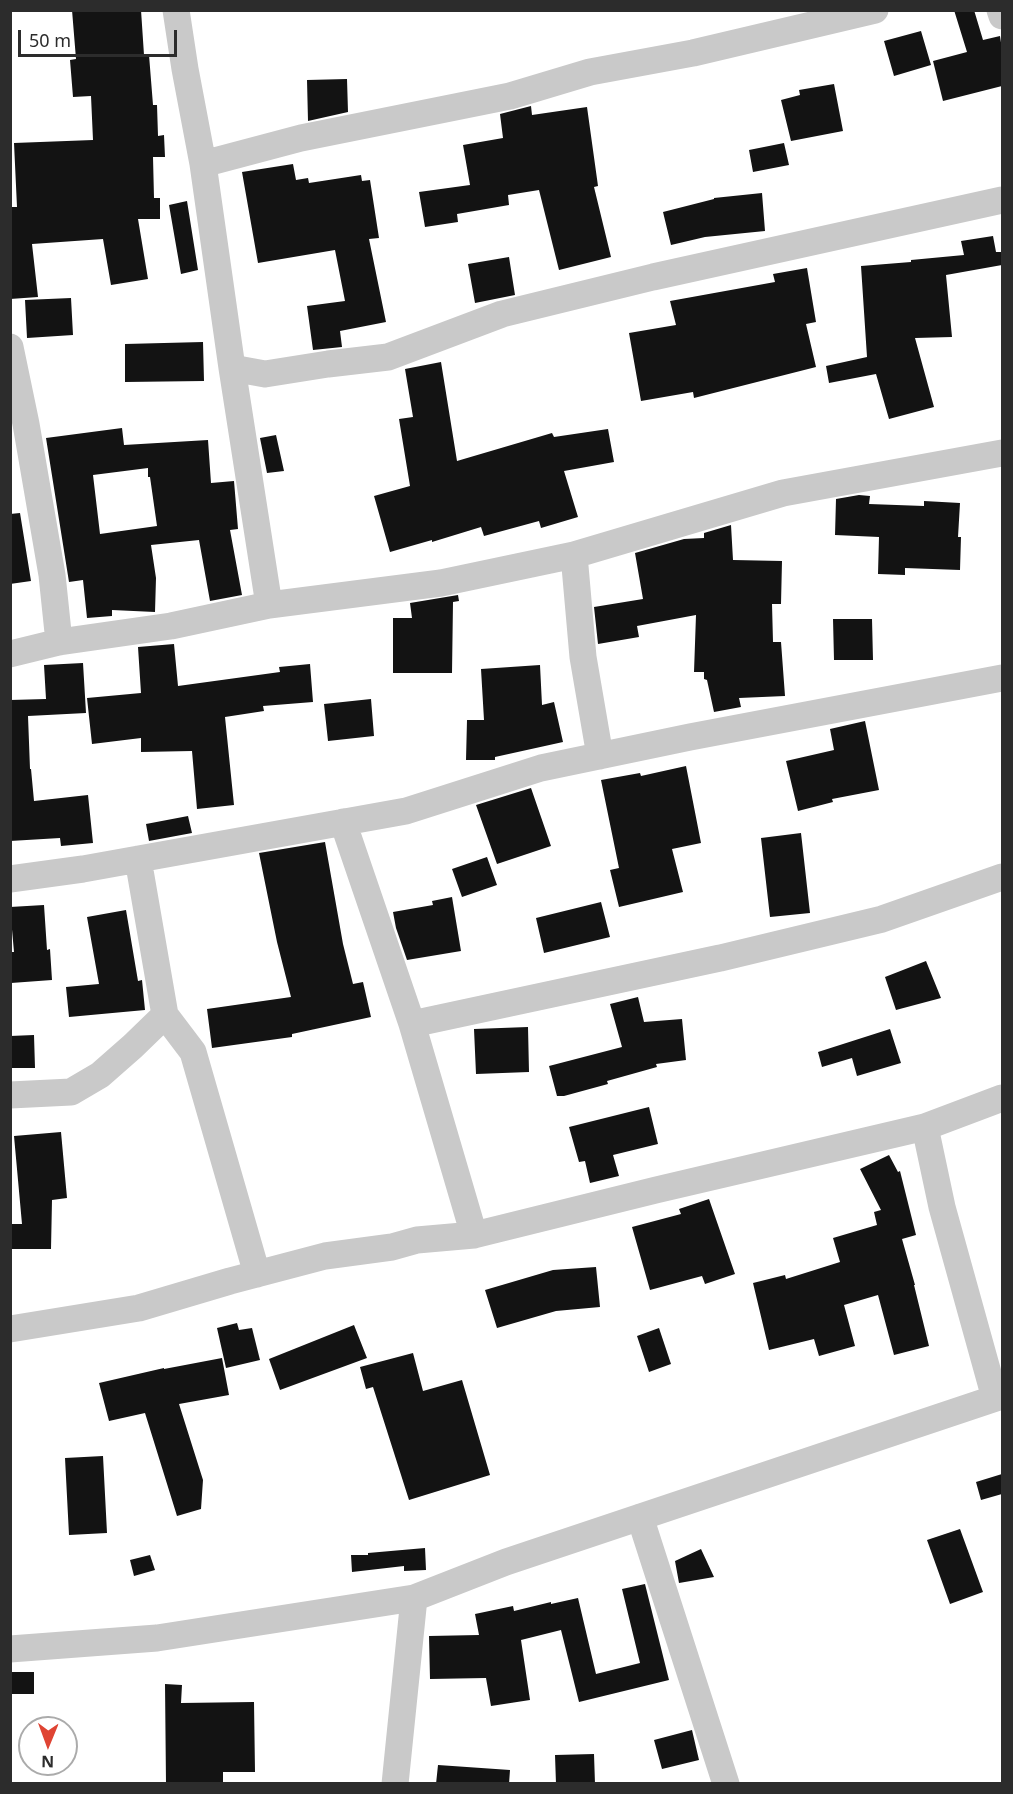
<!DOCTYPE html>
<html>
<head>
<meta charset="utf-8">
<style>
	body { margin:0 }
	#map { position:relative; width:1013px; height:1794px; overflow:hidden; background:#fff; font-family:"Noto Sans",sans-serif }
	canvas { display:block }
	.frame { position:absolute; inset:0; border:12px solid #2c2c2c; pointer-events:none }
	.north { position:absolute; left:18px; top:1716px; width:60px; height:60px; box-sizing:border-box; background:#fff; border:2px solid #ababab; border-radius:50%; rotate:181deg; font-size:16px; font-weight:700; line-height:24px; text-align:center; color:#2c2c2c }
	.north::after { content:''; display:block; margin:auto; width:21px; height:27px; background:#df4433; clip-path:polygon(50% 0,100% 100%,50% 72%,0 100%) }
	.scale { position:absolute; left:18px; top:30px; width:159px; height:27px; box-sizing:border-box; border:3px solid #2c2c2c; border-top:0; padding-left:8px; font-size:18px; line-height:21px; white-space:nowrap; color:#2c2c2c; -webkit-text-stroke:4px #fff; paint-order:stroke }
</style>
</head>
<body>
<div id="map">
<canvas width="1013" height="1794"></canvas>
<div class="frame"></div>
<div class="north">N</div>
<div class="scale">50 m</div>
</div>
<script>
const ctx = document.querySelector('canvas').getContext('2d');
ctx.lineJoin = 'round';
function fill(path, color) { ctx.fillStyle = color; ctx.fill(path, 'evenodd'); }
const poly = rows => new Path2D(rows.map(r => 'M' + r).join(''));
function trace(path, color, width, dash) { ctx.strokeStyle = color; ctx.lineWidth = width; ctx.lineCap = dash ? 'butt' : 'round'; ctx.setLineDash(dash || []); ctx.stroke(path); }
fill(poly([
	[72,10,141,10,144,55,149,55,153,105,157,105,158,136,164,135,165,157,153,157,154,198,160,198,160,219,138,219,148,279,111,285,103,239,32,244,38,297,10,299,10,207,17,207,14,143,93,140,91,96,73,97,70,60,76,59],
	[954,10,974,10,983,40,1000,36,1002,49,1002,86,943,101,933,61,967,52],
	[921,31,931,65,894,76,884,41],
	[347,79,348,112,308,121,307,80],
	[834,84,843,131,791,141,781,100,800,95,799,90],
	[531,106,532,115,587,107,598,186,594,187,611,257,559,270,539,190,508,195,509,205,457,214,458,222,425,227,419,192,470,185,463,145,503,138,500,114],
	[784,143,789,165,753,172,749,150],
	[293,164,296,180,308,178,309,183,361,175,362,181,370,180,379,238,369,239,386,322,340,331,342,347,313,350,307,306,345,301,335,250,258,263,242,172],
	[762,193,765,231,705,237,671,245,663,212,714,199,714,198],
	[187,201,198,270,181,274,169,205],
	[993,236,996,252,1002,252,1002,265,946,275,952,337,915,338,934,407,889,419,876,374,829,383,826,366,867,357,861,266,911,262,911,260,964,255,961,241],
	[509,257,515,295,475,303,468,264],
	[807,268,816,322,806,324,816,367,694,398,693,392,641,401,629,333,676,325,670,301,775,282,773,274],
	[71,298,73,335,27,338,25,300],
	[203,342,204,381,125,382,125,344],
	[441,362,457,461,552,433,554,437,608,429,614,462,564,471,578,517,541,528,539,521,484,536,481,527,432,542,432,540,390,552,374,496,410,486,399,419,413,417,405,369],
	[122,428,124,445,208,440,211,483,234,481,238,529,230,530,242,595,210,601,199,540,151,545,156,578,155,612,112,610,112,616,87,618,83,580,69,582,46,438],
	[148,468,148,477,150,477,157,526,100,534,93,475],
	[276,435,284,471,267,473,260,438],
	[859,495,870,496,869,504,924,506,924,501,960,503,958,537,961,537,960,570,905,568,905,575,878,574,879,537,835,535,836,499],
	[20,513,31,581,10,584,10,514],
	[731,525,733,560,782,561,781,604,772,604,773,642,781,642,785,696,739,698,741,707,714,712,707,680,704,679,704,672,694,672,696,615,637,626,639,637,598,644,594,607,643,599,635,553,684,539,704,538,704,533],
	[458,595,459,601,453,602,452,673,393,673,393,618,412,618,410,603],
	[833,619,872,619,873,660,834,660],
	[174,644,178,686,280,672,279,667,310,664,313,702,263,706,264,711,225,717,234,805,197,809,192,751,141,752,141,738,92,744,87,698,141,693,138,647],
	[83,663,86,713,28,716,30,769,31,769,34,801,88,795,93,843,61,846,60,838,10,841,10,700,46,699,44,665],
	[540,665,542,705,554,702,563,742,495,757,495,760,466,760,467,720,484,720,481,669],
	[371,699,374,736,328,741,324,704],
	[865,721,879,790,832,799,833,802,798,811,786,761,834,750,830,729],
	[686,766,701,843,672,849,683,892,619,907,610,870,619,868,601,780,640,773,641,776],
	[531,788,551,846,497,864,476,805],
	[188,816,192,833,149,841,146,824],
	[801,833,810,913,770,917,761,838],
	[325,842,343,944,353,984,363,982,371,1017,292,1034,292,1037,212,1048,207,1009,291,997,277,942,259,853],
	[487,857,497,885,462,897,452,869],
	[452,897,461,951,407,960,396,928,393,912,433,905,432,901],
	[601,902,610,937,544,953,536,918],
	[44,905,47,950,50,949,52,980,11,983,10,952,14,952,10,907],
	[126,910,138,981,142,980,145,1010,69,1017,66,987,99,984,87,917],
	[926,961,941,998,896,1010,885,977],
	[638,997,644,1022,682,1019,686,1060,656,1064,657,1067,607,1081,608,1084,564,1096,557,1096,549,1066,622,1047,610,1004],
	[528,1027,529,1072,476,1074,474,1029],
	[890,1029,901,1063,857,1076,852,1058,822,1067,818,1052],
	[34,1035,35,1068,10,1068,10,1036],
	[649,1107,658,1144,613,1155,619,1176,590,1183,585,1161,579,1162,569,1127],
	[61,1132,67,1198,52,1200,51,1249,10,1249,10,1224,22,1224,14,1136],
	[889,1155,898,1172,900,1171,916,1235,902,1239,915,1285,914,1285,929,1346,894,1355,878,1295,844,1305,855,1346,819,1356,814,1339,769,1350,753,1283,785,1275,786,1279,840,1262,833,1238,877,1225,874,1212,881,1210,860,1169],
	[709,1199,735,1274,705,1284,702,1276,650,1290,632,1227,681,1214,679,1209],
	[596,1267,600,1307,556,1311,497,1328,485,1290,553,1270],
	[237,1323,239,1330,252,1328,260,1360,226,1368,217,1328],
	[354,1325,367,1358,280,1390,269,1359],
	[659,1328,671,1364,649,1372,637,1336],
	[413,1353,423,1391,462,1380,490,1475,409,1500,373,1387,366,1389,360,1367],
	[222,1358,229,1395,179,1404,203,1480,201,1509,177,1516,145,1413,109,1421,99,1383,164,1368,164,1369],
	[103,1456,107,1533,69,1535,65,1458],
	[1002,1474,1002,1494,981,1500,976,1482],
	[960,1529,983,1592,950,1604,927,1540],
	[425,1548,426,1570,404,1571,404,1566,352,1572,351,1555,368,1555,368,1553],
	[701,1549,714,1577,679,1583,675,1561],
	[150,1555,155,1570,134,1576,130,1560],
	[645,1584,669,1680,579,1702,561,1630,521,1640,530,1700,491,1706,486,1678,430,1679,429,1636,479,1635,475,1614,513,1606,514,1611,551,1602,551,1604,578,1598,596,1674,640,1663,622,1589],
	[12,1672,34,1672,34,1694,11,1694],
	[165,1684,182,1685,181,1703,254,1702,255,1772,223,1772,223,1784,166,1784],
	[692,1730,699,1760,662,1769,654,1740],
	[594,1754,595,1784,556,1784,555,1755],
	[438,1765,510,1770,509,1784,436,1784]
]), '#131313');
trace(poly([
	[176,10,185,69,203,164,232,368,269,605],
	[1000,10,1002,16],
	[203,164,301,138,510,96,590,72,693,53,875,10],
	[10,347,26,424,52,575,59,642],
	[232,368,265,374,328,364,388,357,502,314,653,277,1002,200],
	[574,555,583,657,600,756],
	[10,654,59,642,171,626,269,605,441,583,574,555,783,493,1002,453],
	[343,822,412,1024,474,1235],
	[138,859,165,1015,193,1052,257,1274],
	[10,879,83,869,406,811,541,768,690,737,1002,678],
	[412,1024,720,958,882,919,1002,877],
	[10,1095,71,1092,100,1075,133,1046,165,1015],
	[10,1329,139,1308,230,1281,325,1256,392,1247,417,1240,474,1235,656,1190,925,1127],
	[995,1398,942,1207,925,1127,1002,1098],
	[640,1517,726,1784],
	[10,1649,157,1638,414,1598,506,1562,1002,1396],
	[395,1784,414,1598]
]), '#c9c9c9', 27);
</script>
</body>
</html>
